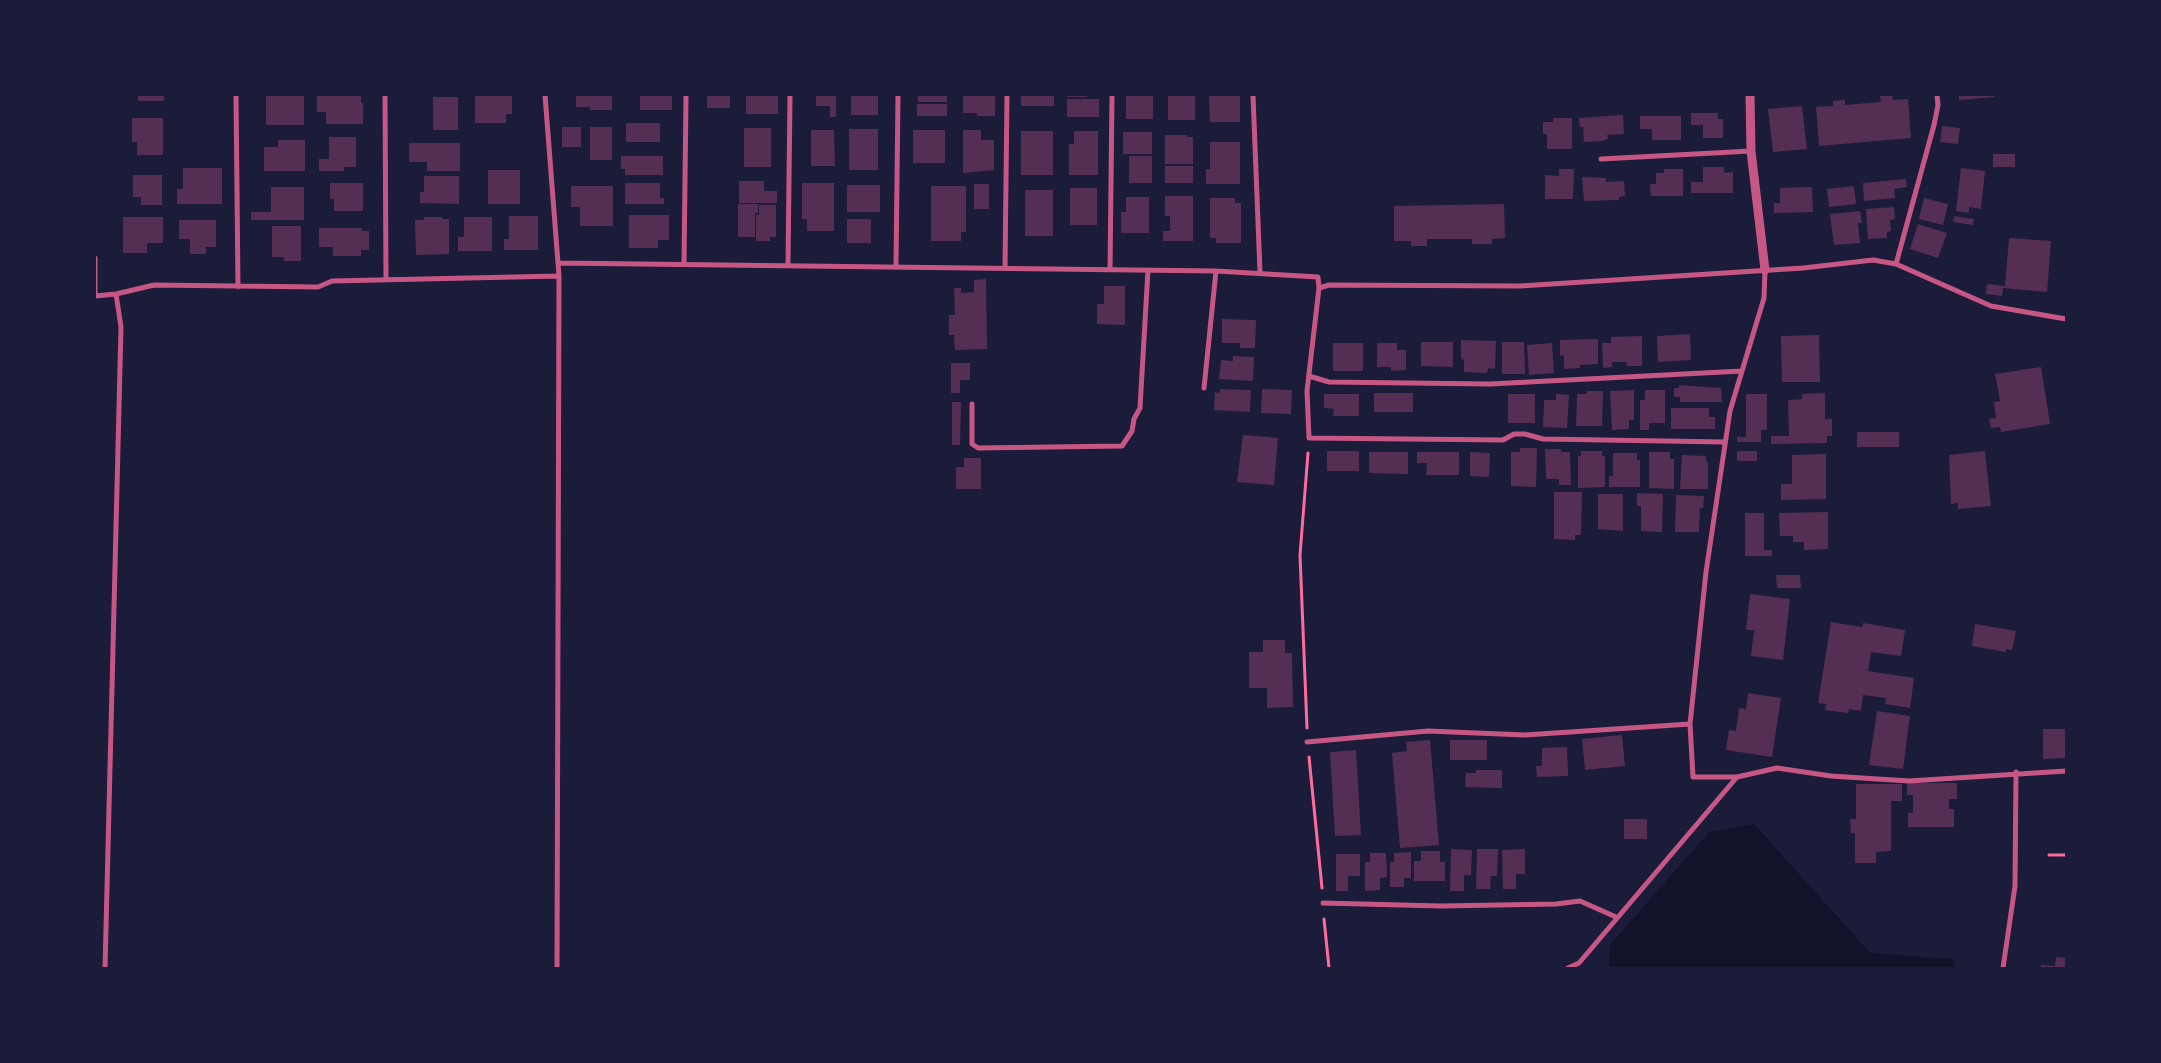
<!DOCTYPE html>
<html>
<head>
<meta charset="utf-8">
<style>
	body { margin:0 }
	#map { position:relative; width:2161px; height:1063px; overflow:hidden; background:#1b1b3a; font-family:"PT Sans Narrow",sans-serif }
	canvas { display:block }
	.frame { position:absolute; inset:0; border:96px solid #1b1b3a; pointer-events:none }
</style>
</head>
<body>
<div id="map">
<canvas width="2161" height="1063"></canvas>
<div class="frame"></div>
</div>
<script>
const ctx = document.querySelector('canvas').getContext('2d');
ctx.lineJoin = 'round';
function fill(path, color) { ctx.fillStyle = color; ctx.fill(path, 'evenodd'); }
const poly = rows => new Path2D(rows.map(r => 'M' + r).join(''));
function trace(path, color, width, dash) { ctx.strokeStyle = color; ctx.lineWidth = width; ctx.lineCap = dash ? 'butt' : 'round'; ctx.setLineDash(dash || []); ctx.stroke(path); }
fill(poly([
	[1754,824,1870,953,1953,959,1955,968,1609,968,1610,945,1709,832]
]), '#12122b');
fill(poly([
	[138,95,164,95,164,101,138,101],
	[266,95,304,95,304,125,266,125],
	[317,95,361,95,361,103,363,103,363,124,326,124,326,112,317,112],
	[475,95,512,95,512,114,506,114,506,123,475,123],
	[576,95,612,95,612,110,590,110,590,107,576,107],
	[640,95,672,95,672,110,640,110],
	[707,95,730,95,730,108,707,108],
	[746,95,778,95,778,114,746,114],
	[816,95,836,95,836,117,830,117,830,106,816,106],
	[851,95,878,95,878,115,851,115],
	[918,95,947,95,947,102,918,102],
	[963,95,995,95,995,116,977,116,977,113,963,113],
	[1021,95,1054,95,1054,106,1021,106],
	[1067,95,1087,95,1087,97,1067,97],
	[1126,95,1153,95,1153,119,1126,119],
	[1168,95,1195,95,1195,120,1168,120],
	[1209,95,1240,95,1240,122,1210,122],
	[1892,95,1893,100,1908,99,1911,138,1819,146,1816,107,1833,106,1833,101,1845,100,1845,105,1881,102,1880,96],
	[1959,95,1994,95,1994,97,1959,100],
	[433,97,458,97,458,130,433,130],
	[1067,99,1099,99,1099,117,1067,117],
	[917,104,947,104,947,116,917,116],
	[1802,106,1807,149,1773,152,1768,109],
	[1691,113,1718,113,1718,119,1723,119,1723,138,1703,138,1703,125,1691,125],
	[1623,115,1624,134,1607,135,1608,139,1603,141,1584,142,1583,127,1580,127,1579,118],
	[1640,116,1681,116,1681,140,1652,140,1652,129,1640,129],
	[132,118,163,118,163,155,137,155,137,142,132,142],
	[1553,118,1572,118,1572,149,1547,149,1547,134,1543,134,1543,122,1553,122],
	[626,123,660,123,660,142,626,142],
	[1942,126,1960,128,1958,144,1940,142],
	[562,127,581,127,581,147,562,147],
	[590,127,612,127,612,160,590,160],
	[744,128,771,128,771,167,744,167],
	[849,129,878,129,878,170,849,170],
	[811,130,834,130,835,166,811,166],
	[913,130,945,130,945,163,913,163],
	[963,130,981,130,981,140,994,140,994,170,963,173],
	[1021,131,1053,131,1053,175,1021,175],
	[1074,131,1098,131,1098,175,1069,175,1069,144,1074,144],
	[1123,132,1152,132,1152,154,1123,154],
	[1165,135,1187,135,1187,137,1193,137,1193,164,1165,164],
	[329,137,356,137,356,167,344,167,344,171,319,171,319,159,329,159],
	[278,140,305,140,305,171,264,171,264,147,278,147],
	[1210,142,1240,142,1240,184,1206,184,1206,169,1210,169],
	[409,143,460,143,460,171,427,171,427,162,409,162],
	[1993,154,2015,154,2015,167,1993,167],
	[621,156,663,156,663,175,625,175,625,169,621,169],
	[1129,156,1152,156,1152,183,1129,183],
	[1165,166,1193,166,1193,183,1165,183],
	[1703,167,1724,167,1724,173,1733,172,1733,193,1691,193,1691,182,1703,182],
	[183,168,222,168,222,204,177,204,177,189,183,189],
	[1961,168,1985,171,1981,209,1969,207,1969,213,1956,211],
	[1559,169,1574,169,1573,199,1545,199,1545,175,1559,176],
	[1664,169,1683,169,1683,196,1651,196,1650,184,1656,184,1656,173,1664,173],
	[488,170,520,170,520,204,488,204],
	[133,175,162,175,162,205,141,205,141,197,133,197],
	[424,176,459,176,459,204,420,203,420,192,424,192],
	[1582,177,1606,178,1606,182,1624,181,1625,196,1619,197,1619,200,1584,201],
	[1906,179,1907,187,1894,189,1895,198,1864,201,1863,183],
	[739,181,764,181,764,191,777,191,777,203,739,203],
	[330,183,363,183,363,211,334,211,334,199,330,199],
	[625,183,660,183,660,198,664,198,664,204,625,204],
	[802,183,834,183,834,231,807,231,807,219,802,219],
	[974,184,989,184,989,209,974,209],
	[847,185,880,185,880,212,847,212],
	[571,186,613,186,613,226,580,226,580,207,571,207],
	[931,186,966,186,966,232,961,232,961,241,931,241],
	[1854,186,1856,204,1829,207,1827,189],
	[271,187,304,187,304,220,251,220,251,212,271,212],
	[1812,187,1813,212,1774,213,1774,203,1780,203,1780,188],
	[1070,188,1097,188,1097,225,1070,225],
	[1025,190,1053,190,1053,236,1025,236],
	[1165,196,1193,196,1193,241,1163,241,1163,231,1170,231,1170,216,1165,216],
	[1126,197,1149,197,1149,233,1121,233,1121,212,1126,212],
	[1210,198,1235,198,1235,203,1241,203,1241,243,1216,243,1216,238,1210,238],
	[1924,198,1948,204,1943,225,1919,219],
	[738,204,758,204,758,213,755,213,755,237,738,237],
	[1504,204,1505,238,1492,239,1492,244,1472,244,1472,239,1427,239,1427,246,1411,246,1411,241,1394,241,1394,206],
	[759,205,776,205,776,237,770,237,770,241,756,241,756,215,759,215],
	[1894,207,1895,219,1890,220,1891,231,1887,232,1887,238,1868,239,1866,209],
	[1860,211,1862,223,1858,223,1860,243,1834,245,1830,214],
	[629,215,669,215,669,240,658,240,658,248,629,248],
	[509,216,538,216,538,250,504,250,504,239,509,239],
	[1954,216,1974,219,1973,225,1953,222],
	[123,217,163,217,163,243,147,243,147,253,123,253],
	[424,217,442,217,442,219,449,219,449,254,416,255,415,220,424,220],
	[464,217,492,217,492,251,458,251,458,237,464,237],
	[847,219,871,219,871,243,847,243],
	[179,220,216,220,216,247,206,247,206,254,190,254,190,239,179,239],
	[1918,224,1947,233,1938,258,1910,249],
	[272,226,301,226,301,261,284,261,284,257,272,257],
	[319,228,362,228,362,231,369,231,369,250,361,250,361,256,333,256,333,247,319,247],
	[2009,238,2051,241,2047,292,2003,288,2002,296,1986,294,1987,284,2005,286],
	[986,279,987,349,955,350,954,335,949,335,949,315,955,315,954,288,961,288,961,293,974,292,974,280],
	[1104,286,1125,286,1125,325,1097,324,1097,304,1104,304],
	[1222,319,1256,320,1255,348,1240,348,1240,343,1222,343],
	[1690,334,1691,360,1658,362,1657,336],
	[1819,335,1820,382,1782,382,1781,336],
	[1642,336,1642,366,1627,366,1626,362,1612,362,1612,367,1603,368,1602,343,1611,343,1611,337],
	[1598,339,1598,364,1580,365,1580,368,1564,369,1564,355,1560,356,1560,340],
	[1461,340,1496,341,1495,369,1488,368,1487,373,1464,372,1464,360,1461,359],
	[1421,342,1453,342,1453,367,1421,366],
	[1502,342,1524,342,1525,374,1502,374],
	[1333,343,1363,343,1363,371,1333,371],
	[1377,343,1397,343,1397,350,1406,350,1406,370,1391,371,1391,367,1377,367],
	[1552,343,1554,373,1529,375,1527,345],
	[1233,356,1254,357,1253,381,1219,379,1221,360,1233,361],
	[951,363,970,363,970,380,960,380,960,393,951,393],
	[2041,367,2050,424,2001,432,2000,427,1991,428,1989,419,1996,418,1994,402,2000,401,1995,374],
	[1679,385,1721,388,1722,402,1680,402,1680,397,1674,397,1674,388,1679,388],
	[1220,389,1251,390,1250,412,1214,410,1215,392,1220,393],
	[1262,389,1292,390,1291,414,1261,413],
	[1634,390,1634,420,1629,420,1629,429,1612,430,1610,391],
	[1645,390,1665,390,1665,423,1649,423,1649,430,1640,430,1640,400,1645,400],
	[1587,391,1603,391,1602,426,1576,426,1577,394,1587,394],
	[1374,393,1413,393,1413,412,1374,412],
	[1825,393,1825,419,1832,419,1832,436,1827,436,1827,443,1771,444,1771,436,1789,436,1788,400,1802,399,1802,394],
	[1324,394,1359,394,1359,416,1333,416,1334,409,1324,408],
	[1508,394,1535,394,1535,423,1508,423],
	[1556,394,1569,395,1567,428,1543,427,1544,400,1556,400],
	[1746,394,1767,394,1767,430,1761,430,1761,442,1737,442,1737,437,1746,437],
	[952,402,961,402,960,445,952,445],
	[1671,408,1709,408,1709,417,1715,417,1715,429,1671,429],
	[1857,432,1899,432,1899,447,1857,447],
	[1243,435,1278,438,1274,485,1237,482],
	[1520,448,1537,448,1536,487,1511,486,1511,452,1520,452],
	[1545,449,1561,449,1561,452,1570,452,1571,485,1559,485,1559,479,1546,479],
	[1327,451,1359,451,1359,471,1327,471],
	[1581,451,1602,451,1602,456,1605,456,1605,487,1578,488,1578,456,1581,456],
	[1737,451,1757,451,1757,461,1737,461],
	[1985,451,1991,506,1958,509,1958,503,1951,504,1949,455],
	[1369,452,1408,452,1408,474,1369,473],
	[1417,452,1459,452,1459,475,1426,475,1427,463,1417,463],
	[1470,452,1490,453,1489,477,1470,476],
	[1649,452,1670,452,1670,459,1674,459,1674,489,1649,488],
	[1613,453,1637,453,1637,460,1640,460,1640,487,1609,487,1609,476,1613,476],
	[1826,454,1826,499,1781,500,1781,484,1792,484,1792,455],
	[1682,455,1706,456,1706,461,1708,462,1708,489,1680,489],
	[964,458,981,458,981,489,956,489,956,467,964,467],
	[1554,492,1582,492,1581,535,1575,535,1575,540,1554,539],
	[1637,493,1663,494,1662,532,1641,531,1641,506,1637,506],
	[1598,494,1623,494,1623,531,1598,529],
	[1676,495,1704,496,1703,508,1700,508,1699,532,1675,532],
	[1828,512,1828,549,1804,550,1804,542,1793,542,1793,536,1780,536,1779,513],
	[1745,513,1764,513,1764,550,1772,550,1772,556,1745,556],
	[1776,575,1800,575,1801,588,1777,588],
	[1750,594,1790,599,1783,660,1751,656,1754,630,1746,630],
	[1831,622,1862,627,1863,623,1905,630,1901,656,1871,652,1868,671,1914,678,1910,708,1885,704,1886,698,1863,695,1861,711,1849,709,1848,713,1825,710,1826,704,1818,703],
	[1975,624,2016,631,2012,650,2006,649,2006,652,1972,646],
	[1263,640,1285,640,1285,653,1292,653,1293,707,1267,708,1267,688,1249,688,1249,652,1263,652],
	[1748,693,1781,698,1772,757,1726,750,1729,730,1736,731,1739,708,1746,709],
	[1877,711,1910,716,1903,769,1869,765],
	[2043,729,2066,729,2066,758,2043,759],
	[1622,735,1625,766,1585,770,1582,739],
	[1430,740,1439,845,1400,848,1392,753,1407,751,1406,742],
	[1450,740,1487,740,1487,760,1450,760],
	[1567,747,1568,776,1537,777,1536,766,1542,766,1542,748],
	[1356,750,1361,835,1335,836,1330,752],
	[1476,770,1502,770,1502,788,1465,787,1466,773,1476,773],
	[1907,783,1957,783,1957,799,1949,799,1949,809,1954,809,1954,827,1908,827,1908,813,1913,813,1913,795,1907,795],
	[1856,784,1902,784,1902,801,1891,801,1891,851,1876,852,1876,863,1855,863,1855,833,1851,833,1850,819,1856,819],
	[1624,819,1647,819,1647,839,1624,839],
	[1451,849,1472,850,1471,875,1464,875,1464,891,1450,891],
	[1477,849,1498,849,1497,876,1491,876,1490,889,1476,889],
	[1525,849,1525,874,1516,874,1516,889,1503,889,1502,850],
	[1421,851,1440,851,1440,862,1445,862,1445,881,1414,881,1414,861,1421,861],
	[1411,852,1411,878,1404,878,1404,887,1390,887,1390,862,1394,862,1394,853],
	[1370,853,1386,853,1387,877,1380,878,1380,890,1365,891,1365,862,1370,862],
	[1336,854,1360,854,1360,876,1348,876,1348,891,1336,891],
	[2056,957,2066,958,2066,968,2041,968,2041,965,2055,966]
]), '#542f53');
trace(poly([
	[1307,728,1300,555,1308,453],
	[1309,757,1322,888],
	[2049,855,2066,855],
	[1324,919,1329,968]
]), '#ff6b9d', 3);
trace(poly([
	[236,95,238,287],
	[385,95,386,280],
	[545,95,559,276,557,968],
	[1253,95,1260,272],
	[1601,159,1751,151],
	[95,258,95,296],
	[558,263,1216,271,1318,277,1319,288,1329,285,1520,286,1803,268,1873,260,1896,264,1991,306,2066,319],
	[684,264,686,95],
	[788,264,790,95],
	[1896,264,1934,125,1938,105,1937,95],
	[896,265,898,95],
	[1005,267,1007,95],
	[1110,270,1112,95],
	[1765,270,1764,298,1730,411,1706,572,1690,724,1693,777,1737,777,1777,768,1831,776,1909,781,2066,771],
	[1319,288,1307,391,1309,438,1503,440,1514,434,1525,434,1543,439,1725,442],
	[95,296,116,294,154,285,318,287,332,281,559,276],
	[1309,376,1329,382,1490,384,1742,371],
	[1204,388,1216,271],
	[972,404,972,444,978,448,1122,446,1132,431,1134,419,1140,408,1148,270],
	[1307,742,1428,731,1525,735,1690,724],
	[1323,903,1441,906,1556,904,1580,901,1616,917],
	[105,968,121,327,116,294],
	[1568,968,1579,963,1737,777],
	[2003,968,2015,886,2016,772]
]), '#c65784', 5);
trace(poly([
	[1750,95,1751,151,1765,270]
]), '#c65784', 9);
</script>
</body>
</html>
